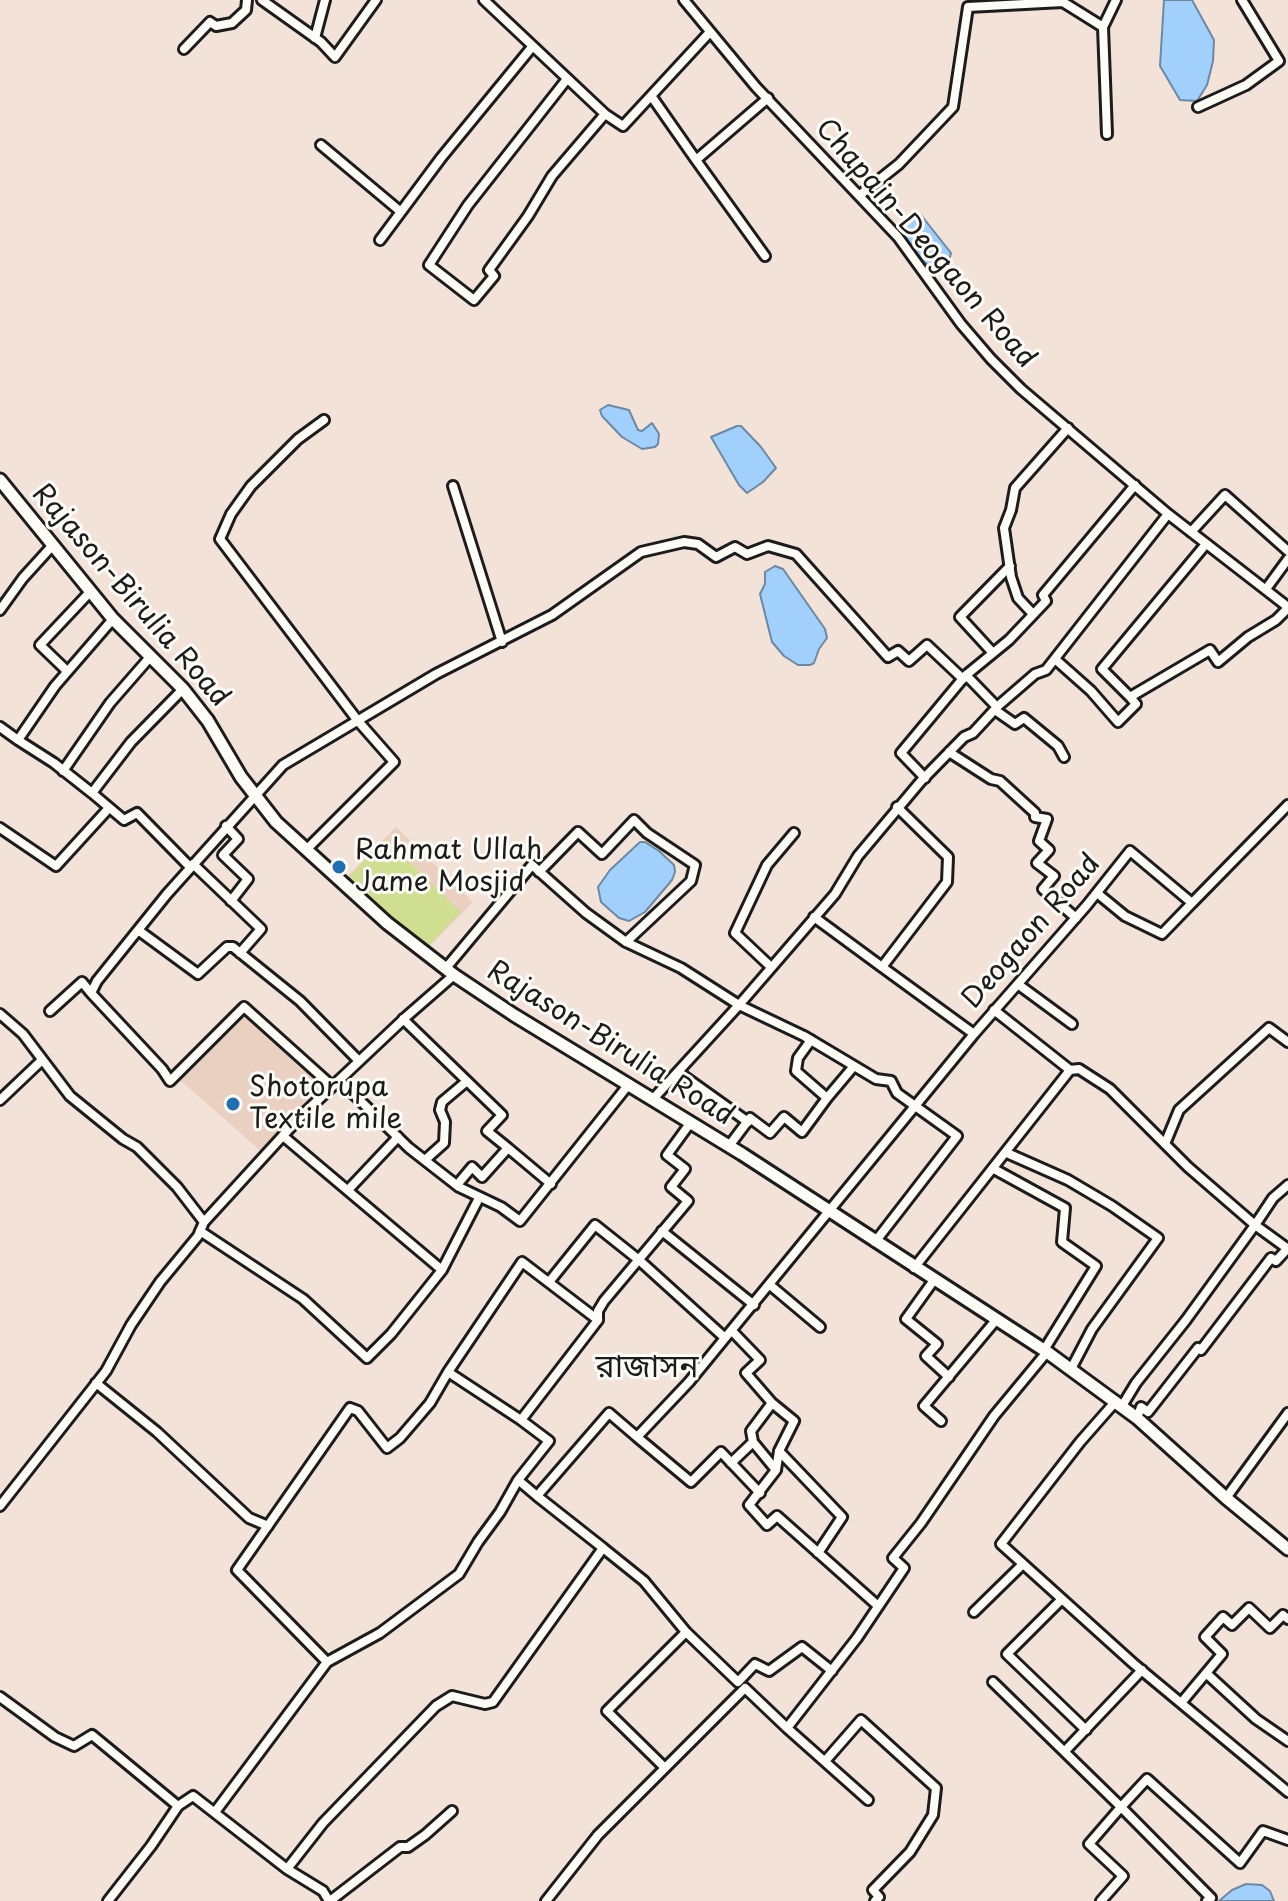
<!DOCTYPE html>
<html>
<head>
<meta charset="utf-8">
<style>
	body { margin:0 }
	canvas { display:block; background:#f2e2d7 }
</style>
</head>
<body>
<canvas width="1288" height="1901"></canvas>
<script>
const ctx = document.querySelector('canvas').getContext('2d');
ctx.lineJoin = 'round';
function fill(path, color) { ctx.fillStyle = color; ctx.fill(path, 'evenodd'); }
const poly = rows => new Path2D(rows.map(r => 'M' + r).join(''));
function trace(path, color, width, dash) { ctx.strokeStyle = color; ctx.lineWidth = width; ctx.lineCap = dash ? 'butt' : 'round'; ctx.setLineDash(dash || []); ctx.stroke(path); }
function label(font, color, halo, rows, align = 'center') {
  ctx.font = font + ' "Playpen Sans","Noto Sans Bengali",sans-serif'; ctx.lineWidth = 6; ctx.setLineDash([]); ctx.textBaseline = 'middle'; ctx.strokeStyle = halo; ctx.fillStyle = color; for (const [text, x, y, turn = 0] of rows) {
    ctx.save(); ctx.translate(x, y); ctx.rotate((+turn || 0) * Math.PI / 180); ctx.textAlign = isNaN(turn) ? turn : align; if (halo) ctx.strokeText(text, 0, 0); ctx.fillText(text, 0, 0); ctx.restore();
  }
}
fill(poly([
	[396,827,473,902,421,955,340,884],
	[243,1010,327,1087,263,1153,179,1079]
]), '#ead0c0');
fill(poly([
	[385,839,461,912,421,954,345,881]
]), '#cfde91');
const water = poly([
	[1164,0,1192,0,1214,40,1213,61,1207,85,1197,101,1180,100,1160,66,1164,0],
	[921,215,951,253,950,257,939,267,930,266,921,260,898,229,908,218,921,215],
	[608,405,629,410,638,430,642,431,652,423,659,434,658,444,655,447,642,449,622,437,602,416,600,410,608,405],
	[737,426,741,426,761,447,776,468,763,482,747,493,739,485,711,437,737,426],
	[775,566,783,569,825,629,827,638,819,649,814,663,810,665,798,665,784,656,772,642,760,594,765,584,765,572,775,566],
	[640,842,645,842,659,851,674,865,675,872,672,880,645,912,629,921,619,918,601,902,598,887,610,870,640,842],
	[1246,1884,1262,1885,1270,1891,1274,1901,1219,1901,1232,1890,1246,1884]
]);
fill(water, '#a1d0fd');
trace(water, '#6c88a3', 2);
const street = poly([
	[262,0,321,42,335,57,376,0],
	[484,0,605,114,552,176,528,216,489,270,494,276,474,300,429,265,468,205,567,79],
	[684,0,756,87,898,237,961,324,991,359,1021,389,1168,514,1288,607],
	[1103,27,1107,134],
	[315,38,325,0],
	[184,49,210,22,216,26,232,23,246,10,247,0],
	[652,97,696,160,768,98],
	[1198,107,1246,85,1279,61,1242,0],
	[605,114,623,126,710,32],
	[321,145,401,212],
	[696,160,765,256],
	[860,195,899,164,953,107,968,7,1063,2,1103,27,1116,0],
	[380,240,441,158,532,47],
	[453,486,502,642],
	[1191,532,1225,495,1288,551],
	[1206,544,1102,669,1130,697,1210,650,1218,662,1248,637,1276,620,1288,608],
	[1266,589,1288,559],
	[0,610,23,578,52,546],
	[1033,614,1018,598,1011,577,1004,528,1011,510,1015,488,1068,428],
	[993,653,960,617,1010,566],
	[1055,659,1091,691,1118,722,1136,704,1130,697],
	[67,671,40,645,89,593],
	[966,675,997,707],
	[183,689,131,742,92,793,124,820,137,813,190,867],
	[995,710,1015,724,1024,718,1058,746,1064,757],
	[0,727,18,740,55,686,113,619],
	[18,740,54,763,92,793],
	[949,752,991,779,1000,781,1035,813,1035,817,1047,819,1039,841,1049,850,1037,863,1054,876,1043,889,1076,918],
	[63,771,110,703,151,656],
	[925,778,901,753,965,676,1009,640,1046,601,1043,595,1135,485],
	[897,807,948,857,947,882,882,967,974,1034],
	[226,826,238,839,223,855,248,879,231,901],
	[0,828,56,866,109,808],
	[306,850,394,762,358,721,220,539,231,514,251,486,298,439,324,420],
	[193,864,261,929,240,953],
	[539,872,578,832,602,854,634,820,647,833,695,865,691,881,626,942],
	[1097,893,1125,916,1162,934,1192,903],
	[814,917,882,967],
	[138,930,198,974,227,947,233,947,300,1001,359,1061],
	[771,967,735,933,767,865,794,833],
	[446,968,532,865,586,913,626,942,681,968,739,1005,804,1036,876,1079,891,1081,897,1093,957,1136,875,1242],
	[1019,985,1072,1024],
	[50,1011,82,982,91,993],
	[0,1014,23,1034,70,1096,123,1139,137,1147,177,1187,204,1222,198,1236,160,1282,131,1325,106,1371,0,1506],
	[403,1019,502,1115,487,1131,508,1148,482,1177,472,1167,457,1185],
	[1070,1070,1079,1069,1110,1089,1188,1167,1255,1225,1273,1198,1288,1185],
	[678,1072,748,1122],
	[339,1080,409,1148,459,1187,501,1207,520,1221,629,1084],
	[332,1086,244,1007,170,1081,162,1069,91,993,97,981,167,894,283,765,436,674,552,615,641,552,684,542,698,544,716,557,735,547,747,554,768,546,796,554,888,657,898,651,909,661,927,645,963,679],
	[827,1098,854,1066],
	[653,1099,739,1005,835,894,858,856,921,781,964,737,973,733,998,706,1035,674,1046,670,1168,514],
	[0,1100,41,1061],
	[1165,1144,1179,1110,1269,1028,1288,1042],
	[729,1146,750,1118,770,1133,784,1117,802,1132,827,1098,796,1071,798,1058,811,1040],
	[508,1148,551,1184],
	[1007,1153,1068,1180,1112,1206,1158,1238,1092,1329,1071,1369],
	[425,1160,444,1143,445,1122,440,1110,442,1102,467,1081],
	[994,1169,1065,1208,1062,1242,1096,1266,1044,1350],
	[348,1190,398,1137],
	[204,1222,300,1117,407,1016,454,975],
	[200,1231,303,1299,367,1358,391,1334,442,1270,283,1136],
	[662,1231,754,1305],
	[914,1268,1070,1070,994,1010],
	[442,1270,479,1198],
	[934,1280,906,1319,937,1344,926,1356,949,1377],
	[549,1282,595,1225,639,1260,725,1338],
	[770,1285,820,1327],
	[598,1320,598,1311,604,1301,688,1201,671,1187,685,1169,667,1155,691,1122],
	[732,1331,760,1360,746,1373,772,1403],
	[448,1372,521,1420],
	[96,1383,157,1432,249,1518,268,1526],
	[1116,1401,1080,1442,1001,1544,1134,1664,1288,1792],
	[1122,1406,1136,1383,1186,1320,1255,1225,1288,1249],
	[1137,1418,1141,1407,1148,1412,1198,1348,1201,1350,1271,1258,1276,1261,1288,1248],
	[941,1421,924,1406,996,1320],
	[637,1437,691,1482,721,1452,760,1493],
	[779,1451,842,1517,818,1553],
	[731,1463,753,1442],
	[776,1470,779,1451,794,1421,772,1403,751,1431,753,1442,776,1470,749,1505,767,1525,777,1516,877,1605],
	[518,1480,537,1496],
	[1226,1498,1288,1413],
	[603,1548,644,1581,686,1632],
	[1062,1599,1007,1654,1086,1730],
	[974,1612,1023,1564],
	[1206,1673,1256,1719,1288,1741],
	[993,1682,1121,1807,1089,1844,1123,1876,1101,1901],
	[0,1697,55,1737,74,1746,92,1735,178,1806,151,1846,108,1901],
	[1181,1703,1222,1654,1205,1637,1223,1617,1232,1625,1249,1608,1270,1628,1283,1615,1288,1619],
	[787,1728,868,1800],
	[1065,1751,1142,1670],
	[826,1760,861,1720,936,1788,933,1815,910,1852,873,1890,879,1897,875,1901],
	[664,1767,607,1711,686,1632,738,1682,755,1664,769,1671,802,1647,832,1671],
	[178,1806,193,1796,287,1869,323,1891,329,1901],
	[215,1812,327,1662,237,1570,350,1408,358,1411,387,1448,400,1438,430,1403,448,1372,522,1262,598,1320,521,1420,549,1441,518,1480,500,1512,478,1542,459,1574,380,1633,327,1662],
	[287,1869,323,1823,436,1706,452,1696,485,1704,493,1702,603,1548,537,1496,609,1413,637,1437,689,1382,974,1034,1087,905,1130,851,1192,903,1288,805],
	[330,1901,400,1847,408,1847,425,1835,452,1811],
	[546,1901,598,1835,745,1688,787,1728,857,1638,904,1568,893,1558,921,1523,994,1416,1047,1352],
	[1207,1901,1211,1898,1121,1807,1147,1779,1240,1863,1263,1831,1288,1840]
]);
const secondary = poly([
	[0,480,113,619,183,689,208,721,241,777,276,822,387,923,454,975,514,1015,742,1154,1047,1352,1137,1418,1226,1498,1288,1549]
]);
trace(street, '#1c1c1c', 14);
trace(secondary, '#1c1c1c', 17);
trace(street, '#fdfcf7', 8);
trace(secondary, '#fdfcf7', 11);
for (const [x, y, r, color] of [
	[339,867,8,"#1f6fb2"],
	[233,1104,8,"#1f6fb2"]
]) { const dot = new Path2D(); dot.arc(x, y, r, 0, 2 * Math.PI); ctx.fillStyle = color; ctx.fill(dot); trace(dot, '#fdfcf7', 3); }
label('28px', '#1c1c1c', '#fdfcf7', [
	["Chapain-Deogaon Road",925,244,49],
	["Rajason-Birulia Road",130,596,49],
	["Deogaon Road",1032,932,-49],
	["Rajason-Birulia Road",610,1044,32]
]);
label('28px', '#1c1c1c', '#fdfcf7', [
	["Rahmat Ullah",355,851],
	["Jame Mosjid",355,883],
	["Shotorupa",249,1088],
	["Textile mile",249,1120]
], 'left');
label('32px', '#1c1c1c', '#fdfcf7', [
	["রাজাসন",647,1368]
]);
</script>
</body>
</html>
